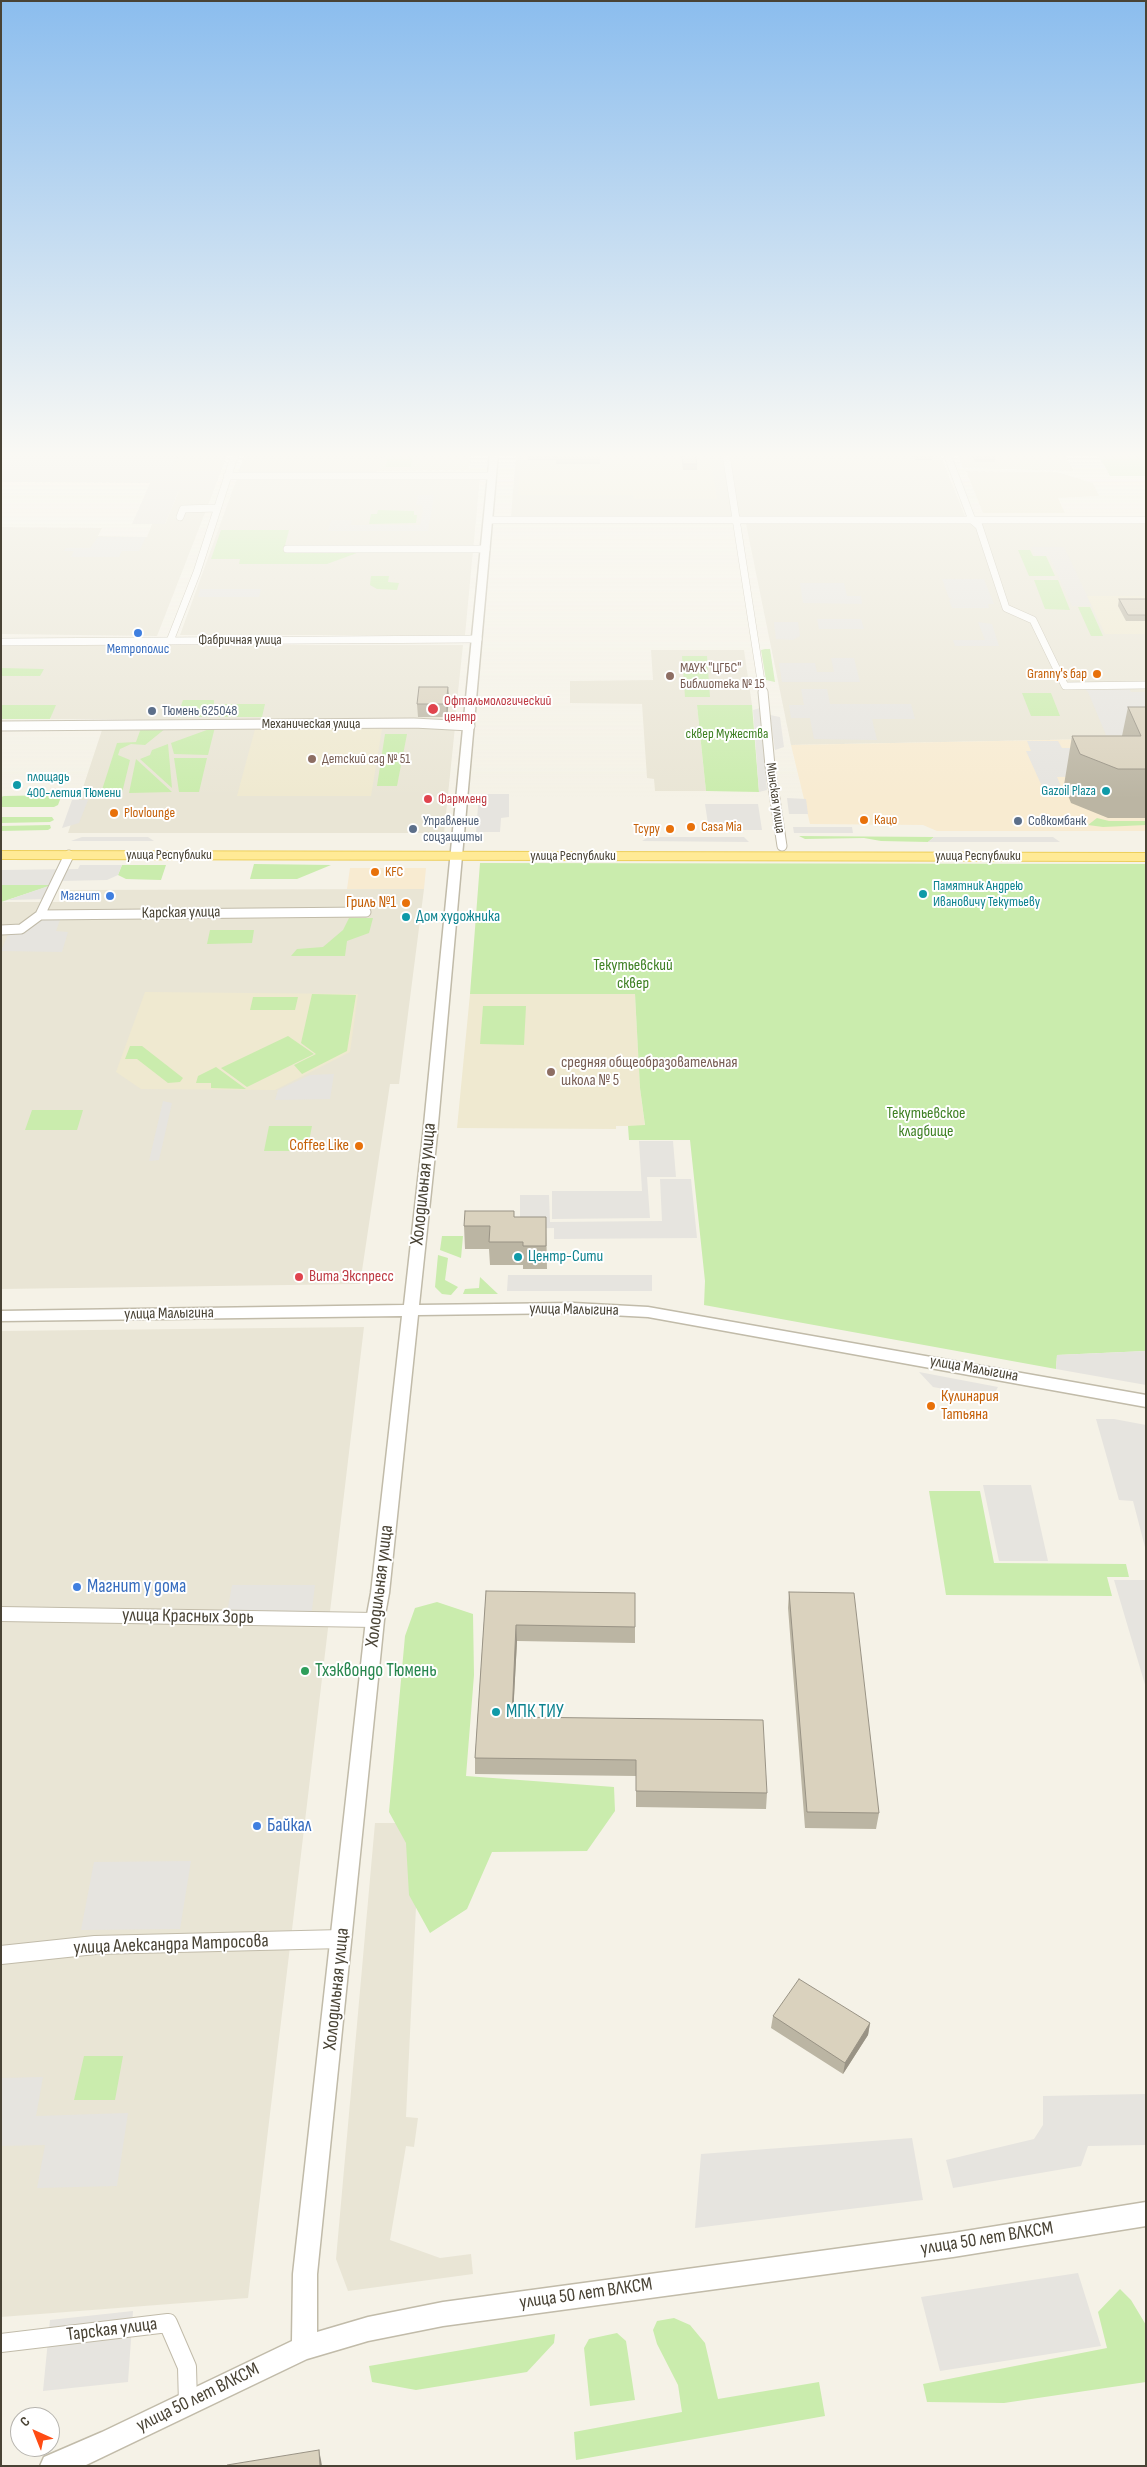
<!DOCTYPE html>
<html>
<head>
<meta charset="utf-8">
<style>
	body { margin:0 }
	#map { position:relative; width:1147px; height:2467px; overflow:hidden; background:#f5f2e7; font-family:"Sofia Sans Condensed",sans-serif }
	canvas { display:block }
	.frame { position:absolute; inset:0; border:2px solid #494335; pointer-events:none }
	.north { position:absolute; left:10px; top:2407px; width:50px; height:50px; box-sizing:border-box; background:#fff; border:1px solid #b6b4ae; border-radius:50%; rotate:316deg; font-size:14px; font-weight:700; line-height:20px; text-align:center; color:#494335 }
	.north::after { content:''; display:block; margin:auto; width:18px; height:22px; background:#ff4c14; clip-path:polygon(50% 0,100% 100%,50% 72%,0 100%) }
</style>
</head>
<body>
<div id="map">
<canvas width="1147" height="2467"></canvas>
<div class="frame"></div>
<div class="north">С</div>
</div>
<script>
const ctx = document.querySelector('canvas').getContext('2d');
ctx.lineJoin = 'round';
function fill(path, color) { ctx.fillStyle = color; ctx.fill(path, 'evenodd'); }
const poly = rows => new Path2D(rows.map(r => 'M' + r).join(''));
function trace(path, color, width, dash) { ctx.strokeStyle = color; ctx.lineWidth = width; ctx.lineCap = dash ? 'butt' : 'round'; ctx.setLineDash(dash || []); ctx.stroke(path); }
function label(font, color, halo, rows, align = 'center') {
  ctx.font = font + ' "Sofia Sans Condensed",sans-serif'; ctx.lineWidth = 4; ctx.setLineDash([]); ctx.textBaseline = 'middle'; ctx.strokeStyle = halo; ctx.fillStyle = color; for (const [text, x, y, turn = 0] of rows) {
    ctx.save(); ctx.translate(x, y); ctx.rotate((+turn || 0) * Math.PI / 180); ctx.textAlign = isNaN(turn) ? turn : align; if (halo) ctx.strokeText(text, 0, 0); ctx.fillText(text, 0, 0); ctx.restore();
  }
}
fill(poly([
	[179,454,228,454,221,471,171,471],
	[245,454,382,454,379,471,373,473,238,473],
	[516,454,940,454,965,516,511,516],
	[237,478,480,478,465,635,180,635],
	[179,490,214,490,157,636,1,634,1,527,102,528,98,536,147,537,152,524,165,524],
	[746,524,1146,524,1146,748,1099,739,791,745],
	[1,645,463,645,455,720,50,719,55,705,1,705],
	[651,650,744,650,752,705,697,705,706,791,655,791,654,779,647,778,642,704,570,703,570,681,653,680],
	[103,727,455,727,444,833,68,833],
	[424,889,399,1084,390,1084,360,1284,1,1289,1,902,61,902,66,890],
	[364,1327,248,2298,1,2317,1,1331],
	[375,1823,420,1823,406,2117,418,2118,414,2147,406,2146,390,2240,440,2258,471,2254,473,2274,348,2291,336,2259]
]), '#e9e5d5');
fill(poly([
	[1100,739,1146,748,1146,831,937,831,923,825,810,824,791,745],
	[350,868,426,868,424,889,347,889]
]), '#f8ebd1');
fill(poly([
	[1,454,179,454,172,471,221,471,214,490,179,490,165,524,132,524,150,483,1,482],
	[1031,547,1064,547,1092,606,1072,606,1049,556,1035,555]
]), '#e7e3dc');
fill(poly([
	[382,454,471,454,469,470,379,471],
	[521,454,710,455,717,499,634,499,633,495,518,495],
	[957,454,1064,454,1074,471,963,468],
	[966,471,1057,472,1093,483,1099,496,1058,498,1065,513,983,513],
	[1087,596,1146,596,1146,634,1105,634],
	[255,729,382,729,371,796,237,796],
	[145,992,358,994,350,1052,275,1090,141,1089,116,1072],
	[470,994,635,994,640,1088,645,1126,616,1126,616,1129,457,1128]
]), '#efe9d0');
fill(poly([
	[388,454,413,454,411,467,386,467],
	[1098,454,1146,454,1146,476,1110,476],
	[378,510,414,511,414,515,417,515,416,523,369,524,371,514,377,514],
	[221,530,289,530,284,549,365,550,327,564,239,564,240,559,211,559],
	[1018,550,1030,550,1033,556,1046,556,1055,576,1029,576],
	[371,576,389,576,388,582,399,583,397,590,377,589,370,585],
	[1034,580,1058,580,1070,610,1045,609],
	[1078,607,1090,607,1103,636,1091,636],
	[765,649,770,649,775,682,766,680,761,650],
	[682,656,707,656,710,697,685,697],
	[1,668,44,669,40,676,1,676],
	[1022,693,1051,693,1060,716,1031,716],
	[183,700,214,700,214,704,265,704,262,717,177,717],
	[1,705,56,705,50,719,1,719],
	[697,705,752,705,759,792,706,791],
	[215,727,208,755,174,754,171,743],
	[141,728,166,728,145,745,131,744,120,749,118,755,130,760,122,793,101,793,117,743,136,742],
	[385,734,407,734,397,786,377,786],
	[168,744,172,788,140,759,150,755,152,750],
	[174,758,207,758,199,792,179,792],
	[136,759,172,792,129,793],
	[58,795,61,797,58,805,54,807,1,807,1,797,4,796],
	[1,817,52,817,54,820,50,822,1,823],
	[1097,818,1109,821,1146,821,1146,825,1103,827,1088,825],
	[50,825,51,828,48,830,1,831,1,826],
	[799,836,934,837,928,842,881,841,864,838,805,839],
	[480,863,1146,864,1146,1351,1057,1355,1056,1369,704,1305,705,1281,690,1140,629,1140,628,1126,645,1125,640,1088,635,994,470,994],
	[254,864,331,865,297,879,250,879],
	[122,865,166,865,161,880,126,879,118,875],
	[1,885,53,885,1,902],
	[349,918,373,918,369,933,347,941,345,956,291,956,297,949,323,947,343,930],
	[210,930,254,930,252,943,207,944],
	[312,994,356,995,347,1051,302,1074,294,1065,316,1054,301,1043],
	[253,997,298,997,295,1010,250,1010],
	[483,1006,526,1006,524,1045,480,1044],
	[288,1036,314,1054,247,1087,221,1068],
	[130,1046,142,1046,183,1078,180,1082,168,1083,137,1059,125,1059],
	[216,1067,246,1089,211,1088,211,1083,196,1083,198,1076],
	[32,1110,83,1110,77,1130,25,1130],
	[269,1126,312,1126,307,1151,264,1151],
	[442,1236,463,1236,461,1258,440,1250],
	[438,1255,448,1258,445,1280,458,1287,451,1295,442,1294,435,1287],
	[480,1277,498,1294,463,1294,465,1289,479,1288],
	[929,1491,980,1491,994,1563,1126,1564,1129,1577,1107,1577,1112,1596,946,1595],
	[437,1602,473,1614,474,1675,466,1776,614,1787,615,1811,587,1851,492,1852,467,1909,430,1933,409,1895,406,1843,389,1812,405,1636,415,1608],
	[84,2056,123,2056,115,2100,74,2100],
	[1120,2289,1131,2300,1146,2325,1146,2382,1004,2403,927,2402,923,2384,1107,2348,1098,2312],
	[674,2318,690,2325,705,2343,718,2399,819,2382,825,2416,576,2460,574,2432,682,2412,678,2385,657,2344,653,2330,657,2321],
	[617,2333,626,2341,635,2400,590,2406,584,2348,589,2339],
	[555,2334,554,2343,527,2372,416,2390,372,2382,369,2366]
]), '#caecad');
fill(poly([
	[418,495,434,495,428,531,328,531,331,520,352,520,351,525,420,525,423,511,422,505,416,505],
	[98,537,146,537,139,551,122,551,119,557,71,557,74,551,64,551,66,548,90,548],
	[942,579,984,579,994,604,988,604,989,608,952,608,949,600,952,598,949,598],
	[800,583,844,583,847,596,861,596,862,604,803,603],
	[200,589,261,589,259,597,198,597],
	[817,619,861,619,864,629,819,629],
	[774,622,798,622,800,636,793,640,776,639],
	[978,622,992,624,999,646,955,646,953,640,985,640],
	[831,658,854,658,860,682,782,682,779,663,815,663,817,672,834,672],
	[1083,687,1129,688,1131,692,1145,692,1146,735,1106,735,1088,692],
	[801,689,827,689,830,704,911,704,915,719,872,719,877,740,814,739,810,718,791,718,789,705,804,705],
	[760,708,767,790,759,792,753,710],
	[770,715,780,717,784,747,775,750],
	[1027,741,1058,741,1062,748,1090,748,1104,776,1057,777,1064,793,1045,793,1026,751,1031,751],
	[479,794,509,794,509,817,501,818,500,832,476,832],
	[787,798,806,799,808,814,789,814],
	[72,800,88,800,79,823,62,828],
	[705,804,758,804,762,830,709,830],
	[793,827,852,827,853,833,794,833],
	[82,837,148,837,154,841,71,841],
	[649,837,744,837,749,842,642,841],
	[934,837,1053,837,1060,842,928,842],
	[80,865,122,865,118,875,107,880,58,881,49,899,8,900,51,885,1,885,2,870,78,869],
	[31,920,60,920,56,931,68,932,62,952,1,951,10,930],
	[334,1074,330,1099,275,1100,278,1090,310,1075],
	[163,1101,172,1103,159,1160,149,1161],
	[639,1141,673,1141,676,1177,647,1177,650,1218,552,1219,552,1191,642,1191],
	[660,1179,691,1179,697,1238,554,1239,554,1228,520,1229,520,1195,549,1195,550,1222,662,1221],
	[508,1275,652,1275,652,1291,507,1291],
	[1146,1351,1146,1385,1056,1369,1057,1355],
	[919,1372,998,1387,992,1398,933,1387],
	[1096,1419,1114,1419,1146,1425,1146,1551,1133,1501,1119,1500],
	[983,1485,1031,1485,1048,1561,999,1561],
	[1114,1580,1146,1580,1146,1688],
	[232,1585,315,1585,311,1618,226,1618],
	[191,1861,180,1929,81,1930,94,1862],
	[43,2077,36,2116,128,2113,117,2186,37,2188,45,2145,1,2146,1,2078],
	[1146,2094,1146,2145,1088,2146,1081,2166,953,2188,946,2160,1034,2139,1043,2125,1043,2096],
	[912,2138,923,2200,695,2228,701,2154],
	[1078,2273,1101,2346,940,2371,921,2297],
	[133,2311,128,2382,43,2391,50,2320]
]), '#e6e4df');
const minorFar3 = poly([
	[726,454,763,694],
	[947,454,972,520,979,526,1006,608,1033,620,1065,686,1146,685],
	[227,476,492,476],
	[180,517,183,509,217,508],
	[488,520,1146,520],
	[287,549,486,549],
	[170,641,197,572,235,454],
	[1,642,478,639]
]);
const minorFar2 = poly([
	[763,692,770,766,782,846],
	[1,726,414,723,470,726],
	[40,915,69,855],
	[1,930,21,929,40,915,366,912]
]);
const minorFar1 = poly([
	[1,1614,375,1620]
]);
const minor = poly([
	[1,1955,95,1945,342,1939],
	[1,2343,168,2323,187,2367,188,2404]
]);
const tertiary = poly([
	[490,454,498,454,437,1135,419,1305,573,1303,648,1307,1146,1395,1146,1407,648,1317,573,1313,418,1315,389,1593,384,1620,317,2274,317,2332,368,2317,443,2302,953,2233,1146,2202,1146,2226,953,2257,443,2326,368,2341,307,2359,84,2466,40,2466,44,2457,102,2432,292,2341,293,2274,366,1620,371,1593,402,1316,1,1321,1,1311,404,1305,423,1135,490,454]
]);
const primary = poly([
	[1,851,1146,853,1146,861,1,859,1,851]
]);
trace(minorFar3, '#c1bba9', 8);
trace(minorFar2, '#c1bba9', 11);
trace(minorFar1, '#c1bba9', 16);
trace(minor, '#c1bba9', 20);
trace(tertiary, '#c1bba9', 3);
trace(primary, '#edcf5c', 2);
trace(minorFar3, '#fff', 7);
trace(minorFar2, '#fff', 9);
trace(minorFar1, '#fff', 14);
trace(minor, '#fff', 18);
fill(tertiary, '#fff');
fill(primary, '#ffea96');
fill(poly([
	[528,454,600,454,600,464,556,464,556,460,528,460],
	[681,454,697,464,697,470,683,470],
	[913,454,933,454,932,460,915,460],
	[971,454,996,454,995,462,975,462],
	[1119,599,1146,599,1146,621,1126,621,1118,606],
	[448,687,449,700,447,717,418,717,417,704],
	[1128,707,1146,707,1146,818,1108,818,1071,803,1064,785,1072,736,1122,736],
	[514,1217,546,1217,547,1269,523,1269,523,1265,490,1265,489,1249,465,1249,464,1226],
	[486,1591,635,1627,635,1643,517,1641,513,1717,767,1793,766,1809,636,1807,636,1776,475,1774,475,1758],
	[789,1592,879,1813,876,1829,805,1828,788,1608],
	[773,2016,870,2023,868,2035,843,2074,771,2028]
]), '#bbb5a3');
fill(poly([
	[448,687,449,700,447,717,446,704],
	[516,1625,517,1641,512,1733,512,1717],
	[870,2023,868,2035,843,2074,845,2063],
	[319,2450,321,2460,322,2466,320,2466]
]), '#999385');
const building = poly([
	[528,454,600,454,600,458,556,458,556,454,528,454],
	[682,454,695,454,697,464,683,464,682,454],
	[1119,599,1146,599,1146,615,1128,615,1119,599],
	[419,687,448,687,446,704,417,704,419,687],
	[1128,707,1146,707,1146,769,1118,769,1080,754,1072,736,1141,736,1128,707],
	[465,1211,514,1211,514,1217,546,1217,546,1246,523,1246,523,1242,489,1242,490,1226,464,1226,465,1211],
	[486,1591,635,1593,635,1627,516,1625,512,1717,763,1720,767,1793,636,1791,636,1760,475,1758,486,1591],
	[789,1592,854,1593,879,1813,807,1812,789,1592],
	[799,1979,870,2023,845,2063,773,2016,799,1979],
	[319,2450,320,2466,227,2466,227,2465,319,2450]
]);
fill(building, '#dad2be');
trace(building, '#999385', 1);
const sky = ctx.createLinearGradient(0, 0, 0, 799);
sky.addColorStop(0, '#8bbdee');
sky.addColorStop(0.57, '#faf9f4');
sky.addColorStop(1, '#faf9f400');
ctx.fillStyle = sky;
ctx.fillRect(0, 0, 1147, 799);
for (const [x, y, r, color] of [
	[138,633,5,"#3f7fe0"],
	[1097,674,5,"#e8710a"],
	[670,676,5,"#8d6e63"],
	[433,709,6,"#e0444e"],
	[152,711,5,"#5c6f8a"],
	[312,759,5,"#8d6e63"],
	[17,785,5,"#0f9aa8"],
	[1106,791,5,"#0f9aa8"],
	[428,799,5,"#e0444e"],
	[114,813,5,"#e8710a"],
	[864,820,5,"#e8710a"],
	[1018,821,5,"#5c6f8a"],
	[691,827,5,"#e8710a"],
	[413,829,5,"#5c6f8a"],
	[670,829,5,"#e8710a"],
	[375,872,5,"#e8710a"],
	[923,894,5,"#0f9aa8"],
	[110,896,5,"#3f7fe0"],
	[406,903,5,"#e8710a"],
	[406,917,5,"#0f9aa8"],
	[551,1072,5,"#8d6e63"],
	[359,1146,5,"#e8710a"],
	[518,1257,5,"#0f9aa8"],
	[299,1277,5,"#e0444e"],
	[931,1406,5,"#e8710a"],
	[77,1587,5,"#3f7fe0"],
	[305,1671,5,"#2e9e5b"],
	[496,1712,5,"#0f9aa8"],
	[257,1826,5,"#3f7fe0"]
]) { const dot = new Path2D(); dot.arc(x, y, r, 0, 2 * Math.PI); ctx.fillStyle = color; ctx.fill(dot); trace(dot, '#fff', 2); }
label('14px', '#494335', '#fff', [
	["Фабричная улица",240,640],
	["Механическая улица",311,724],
	["Минская улица",775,798,82],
	["улица Республики",169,855],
	["улица Республики",573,856],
	["улица Республики",978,856]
]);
label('14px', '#366cbe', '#fff', [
	["Метрополис",138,649],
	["Магнит",100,896,"right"]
]);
label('14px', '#785e54', '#fff', [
	["МАУК \"ЦГБС\"",680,668],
	["Библиотека № 15",680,684],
	["Детский сад № 51",322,759]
], 'left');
label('14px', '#c56008', '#fff', [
	["Granny's бар",1087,674,"right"],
	["Plovlounge",124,813],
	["Кацо",874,820],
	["Casa Mia",701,827],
	["Тсуру",660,829,"right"],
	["KFC",385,872]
], 'left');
label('14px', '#be3a42', '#fff', [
	["Офтальмологический",444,701],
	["центр",444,717],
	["Фармленд",438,799]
], 'left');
label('14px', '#4e5e75', '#fff', [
	["Тюмень 625048",162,711],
	["Управление",423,821],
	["соцзащиты",423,837],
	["Совкомбанк",1028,821]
], 'left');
label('14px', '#3e8023', '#fff', [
	["сквер Мужества",727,734]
]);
label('14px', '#0d838f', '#fff', [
	["площадь",27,777],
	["400-летия Тюмени",27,793],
	["Gazoil Plaza",1096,791,"right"],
	["Памятник Андрею",933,886],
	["Ивановичу Текутьеву",933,902]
], 'left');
label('16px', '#c56008', '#fff', [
	["Гриль №1",396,903],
	["Coffee Like",349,1146],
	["Кулинария",941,1397,"left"],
	["Татьяна",941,1415,"left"]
], 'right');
label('16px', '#494335', '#fff', [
	["Карская улица",181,913,-1],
	["улица Малыгина",574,1310,1],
	["улица Малыгина",169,1314,-1],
	["улица Малыгина",974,1369,10]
]);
label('16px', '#0d838f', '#fff', [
	["Дом художника",416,917],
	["Центр-Сити",528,1257]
], 'left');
label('16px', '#3e8023', '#fff', [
	["Текутьевский",633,966],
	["сквер",633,984],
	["Текутьевское",926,1114],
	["кладбище",926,1132]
]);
label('16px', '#785e54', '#fff', [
	["средняя общеобразовательная",561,1063],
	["школа № 5",561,1081]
], 'left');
label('16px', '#be3a42', '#fff', [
	["Вита Экспресс",309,1277]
], 'left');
label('19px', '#494335', '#fff', [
	["Холодильная улица",424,1184,-84],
	["Холодильная улица",380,1586,-83],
	["улица Красных Зорь",188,1617,1],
	["улица Александра Матросова",171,1945,-2],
	["Холодильная улица",337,1989,-84],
	["улица 50 лет ВЛКСМ",987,2239,-9],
	["улица 50 лет ВЛКСМ",586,2294,-8],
	["Тарская улица",112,2330,-7],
	["улица 50 лет ВЛКСМ",198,2398,-26]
]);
label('19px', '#366cbe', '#fff', [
	["Магнит у дома",87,1587],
	["Байкал",267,1826]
], 'left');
label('19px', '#27864d', '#fff', [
	["Тхэквондо Тюмень",315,1671]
], 'left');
label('19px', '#0d838f', '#fff', [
	["МПК ТИУ",506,1712]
], 'left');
</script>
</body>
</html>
